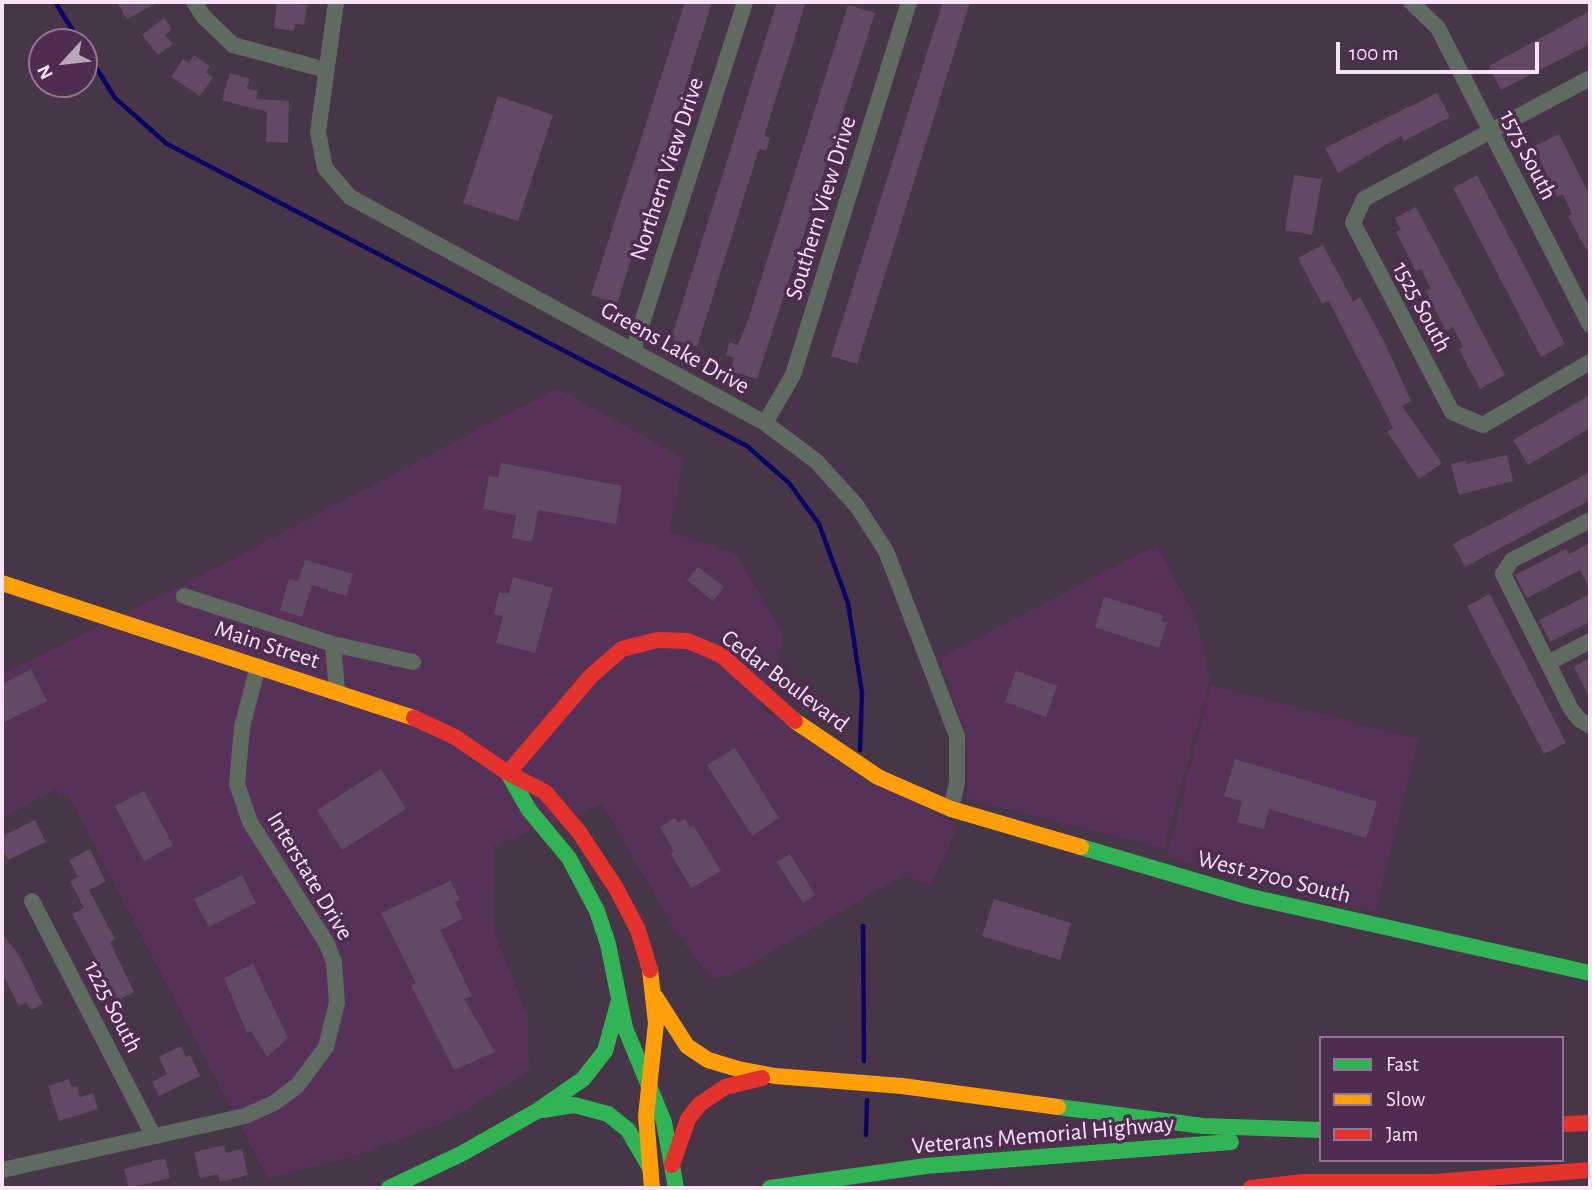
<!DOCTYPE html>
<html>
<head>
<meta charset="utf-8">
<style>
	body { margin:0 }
	#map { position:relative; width:1592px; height:1190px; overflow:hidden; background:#473548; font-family:"Alegreya Sans",sans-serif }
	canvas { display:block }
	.frame { position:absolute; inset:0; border:4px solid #f9e3f9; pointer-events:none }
	.legend { position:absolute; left:1319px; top:1036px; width:245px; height:126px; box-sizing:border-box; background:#4f2d50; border:2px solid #937694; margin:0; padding:9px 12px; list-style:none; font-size:21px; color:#f9e3f9 }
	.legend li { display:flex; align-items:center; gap:14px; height:35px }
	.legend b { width:35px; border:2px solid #937694 }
	.north { position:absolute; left:28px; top:28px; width:70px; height:70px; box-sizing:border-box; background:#4f2d50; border:2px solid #937694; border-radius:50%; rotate:243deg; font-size:19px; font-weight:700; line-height:28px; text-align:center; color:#f9e3f9 }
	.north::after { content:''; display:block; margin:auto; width:24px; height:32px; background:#bba6bb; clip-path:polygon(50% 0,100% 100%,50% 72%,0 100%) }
	.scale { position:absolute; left:1336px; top:42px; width:203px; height:32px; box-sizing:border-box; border:4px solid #f9e3f9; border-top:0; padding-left:9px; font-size:21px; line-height:24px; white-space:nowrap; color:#f9e3f9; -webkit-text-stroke:5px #4f2d50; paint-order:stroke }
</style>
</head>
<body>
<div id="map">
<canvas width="1592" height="1190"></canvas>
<div class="frame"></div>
<ul class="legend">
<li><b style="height:9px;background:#30b455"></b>Fast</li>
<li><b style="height:9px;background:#ff9f0a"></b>Slow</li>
<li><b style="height:9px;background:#e5322d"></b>Jam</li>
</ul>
<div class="north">N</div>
<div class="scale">100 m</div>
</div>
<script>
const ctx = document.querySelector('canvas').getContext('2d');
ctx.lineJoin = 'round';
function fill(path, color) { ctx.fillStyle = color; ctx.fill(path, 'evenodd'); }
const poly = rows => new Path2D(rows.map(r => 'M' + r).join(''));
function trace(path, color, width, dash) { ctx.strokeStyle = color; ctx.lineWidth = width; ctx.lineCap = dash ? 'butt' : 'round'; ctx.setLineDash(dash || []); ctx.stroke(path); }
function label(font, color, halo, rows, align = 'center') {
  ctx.font = font + ' "Alegreya Sans",sans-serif'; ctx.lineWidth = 7; ctx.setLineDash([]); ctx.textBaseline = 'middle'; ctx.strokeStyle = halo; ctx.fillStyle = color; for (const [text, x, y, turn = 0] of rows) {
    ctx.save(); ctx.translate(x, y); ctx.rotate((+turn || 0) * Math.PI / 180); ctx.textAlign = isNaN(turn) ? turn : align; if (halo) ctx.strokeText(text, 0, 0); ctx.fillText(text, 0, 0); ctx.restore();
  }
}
fill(poly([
	[557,388,683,458,670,531,736,554,783,634,774,682,760,708,958,826,931,884,902,876,730,976,713,978,701,967,672,925,602,804,494,846,495,934,528,1017,529,1071,443,1123,357,1155,268,1179,67,793,58,796,56,789,2,818,2,674,189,582],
	[1157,545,1197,620,1210,681,1164,849,967,799,966,733,939,658],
	[1211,685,1418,739,1375,911,1167,857]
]), '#563258');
trace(poly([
	[55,2,80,42],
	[84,48,115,98,167,144,747,446,789,483,819,524,848,603,862,693,860,750],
	[863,926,864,1061],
	[866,1135,867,1100]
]), '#0a0565', 4.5);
fill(poly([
	[117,2,158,2,127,19],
	[277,2,307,5,304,25,295,24,294,31,274,28],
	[685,2,712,2,617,304,591,295],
	[777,2,806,2,764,136,770,138,766,151,759,149,697,347,671,339],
	[943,2,970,2,857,364,831,356],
	[848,5,875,13,757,379,730,371,734,358,726,355,729,342,738,345,748,320],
	[1590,11,1590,44,1501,90,1489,66],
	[164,18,172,29,165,35,173,44,158,55,142,35],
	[194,55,210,66,206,72,213,77,200,96,171,77,183,59,189,63],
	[230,73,250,79,247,88,258,91,256,99,289,101,288,143,266,142,267,112,222,100],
	[1437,93,1450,117,1404,141,1401,136,1338,173,1325,148],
	[498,96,553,115,518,221,463,203],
	[1559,134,1590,196,1590,256,1568,216,1572,214,1563,194,1557,197,1534,146],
	[1294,175,1322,179,1312,235,1285,230],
	[1477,175,1565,344,1541,357,1453,188],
	[1416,207,1505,375,1480,389,1459,349,1463,347,1453,327,1446,331,1426,291,1431,289,1421,269,1416,271,1396,232,1401,230,1395,218],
	[1323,245,1353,301,1360,297,1385,343,1411,401,1402,406,1442,463,1419,479,1387,432,1393,428,1329,301,1322,304,1298,258],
	[1590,395,1590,428,1528,465,1513,440],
	[1507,455,1513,481,1459,495,1451,464,1466,461,1467,464],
	[501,463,622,486,616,524,538,510,532,542,512,538,516,515,483,509,489,476,498,478],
	[1590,472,1590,500,1465,567,1453,544],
	[1590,543,1590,590,1580,570,1527,598,1515,575,1566,549,1569,554],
	[305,560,353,574,346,596,312,585,302,617,280,610,289,579,298,581],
	[698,567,724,587,713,601,687,580],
	[513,577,553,588,535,653,496,643,503,616,494,614,499,592,509,594],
	[1490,594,1566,743,1544,754,1467,606],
	[1590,594,1590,622,1550,642,1539,620],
	[1104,597,1163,615,1161,621,1167,623,1159,648,1095,627],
	[1590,658,1590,698,1574,667],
	[31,669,47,701,2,723,2,684],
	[1016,671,1057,686,1046,717,1005,702],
	[735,748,779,818,752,836,707,765],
	[1235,759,1377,802,1366,838,1269,809,1264,829,1237,822,1242,801,1224,796],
	[381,769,406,809,342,850,317,810],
	[144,791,173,845,144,861,115,806],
	[675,818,678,823,685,819,690,827,693,825,721,871,691,888,671,854,674,852,660,827],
	[35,820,46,842,8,860,2,848,2,836],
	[90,849,106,882,89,890,115,939,110,942,134,992,113,1003,93,962,97,961,72,914,84,908,70,881,78,877,69,860],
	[790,854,815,895,803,903,777,862],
	[242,875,256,903,209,927,194,899],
	[450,881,460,900,455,902,463,919,440,930,472,996,464,999,495,1052,454,1070,411,985,416,983,381,913],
	[994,899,1071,923,1060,960,982,936],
	[2,933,20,957,43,1004,31,1010,26,1002,19,1006,2,974],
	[253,964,288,1038,267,1057,251,1031,247,1033,224,978],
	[181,1046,186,1057,190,1055,200,1076,159,1096,152,1082,167,1074,159,1057],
	[69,1079,72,1087,77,1086,80,1097,93,1093,98,1109,59,1121,48,1086],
	[224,1145,226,1153,242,1149,248,1175,220,1182,218,1174,200,1178,194,1152],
	[165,1158,170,1178,129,1188,124,1169]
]), '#634a64');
trace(poly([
	[194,2,204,17,233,45,326,70],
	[336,2,318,132,325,168,350,197,765,423,816,461,856,505,886,551,957,736,957,782,951,809],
	[1411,2,1438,28,1590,325],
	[1590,78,1364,199,1353,223,1452,412,1483,425,1590,362],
	[633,351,745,2],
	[765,423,793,375,909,2],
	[1590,520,1512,560,1503,574,1571,709,1580,720,1590,726],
	[184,596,333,644,413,662],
	[333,644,337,691],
	[1548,663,1590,641],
	[32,901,153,1135],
	[2,1170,245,1116,274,1103,298,1085,326,1047,337,1003,334,962,327,944,250,822,237,784,242,727,258,666]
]), '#5f6b61', 16);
trace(poly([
	[508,773,529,810,569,858,597,911,608,944,625,1028,664,1122,676,1188],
	[1081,847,1247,896,1590,973],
	[1058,1107,1203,1126,1321,1130],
	[543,1110,574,1105,608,1114,628,1130,650,1168],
	[389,1188,461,1154,537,1111,583,1079,605,1051,618,1004],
	[770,1188,926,1166,1231,1142]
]), '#30b455', 16);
trace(poly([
	[2,583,414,718],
	[795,721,878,777,951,809,1081,847],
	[650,970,656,1023,646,1116,652,1188],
	[655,996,687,1046,708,1060,738,1069,775,1076,902,1086,1058,1107]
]), '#ff9f0a', 16);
trace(poly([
	[414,718,455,737,508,773,545,792,579,832,616,888,638,930,650,970],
	[508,773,591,676,622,649,657,640,688,641,721,655,795,721],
	[1562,1124,1590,1123],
	[672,1165,688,1119,700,1104,725,1087,762,1078],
	[1251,1188,1304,1182,1434,1182,1590,1170]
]), '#e5322d', 16);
label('24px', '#f9e3f9', '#4f2d50', [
	["1575 South",1528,155,63],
	["Northern View Drive",667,169,-72],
	["Southern View Drive",821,208,-73],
	["1525 South",1422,307,62],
	["Greens Lake Drive",675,348,29],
	["Main Street",267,645,18],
	["Cedar Boulevard",785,681,37],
	["Interstate Drive",310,876,59],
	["West 2700 South",1274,877,14],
	["1225 South",113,1007,63],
	["Veterans Memorial Highway",1043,1135,-5]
]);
</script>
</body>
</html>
